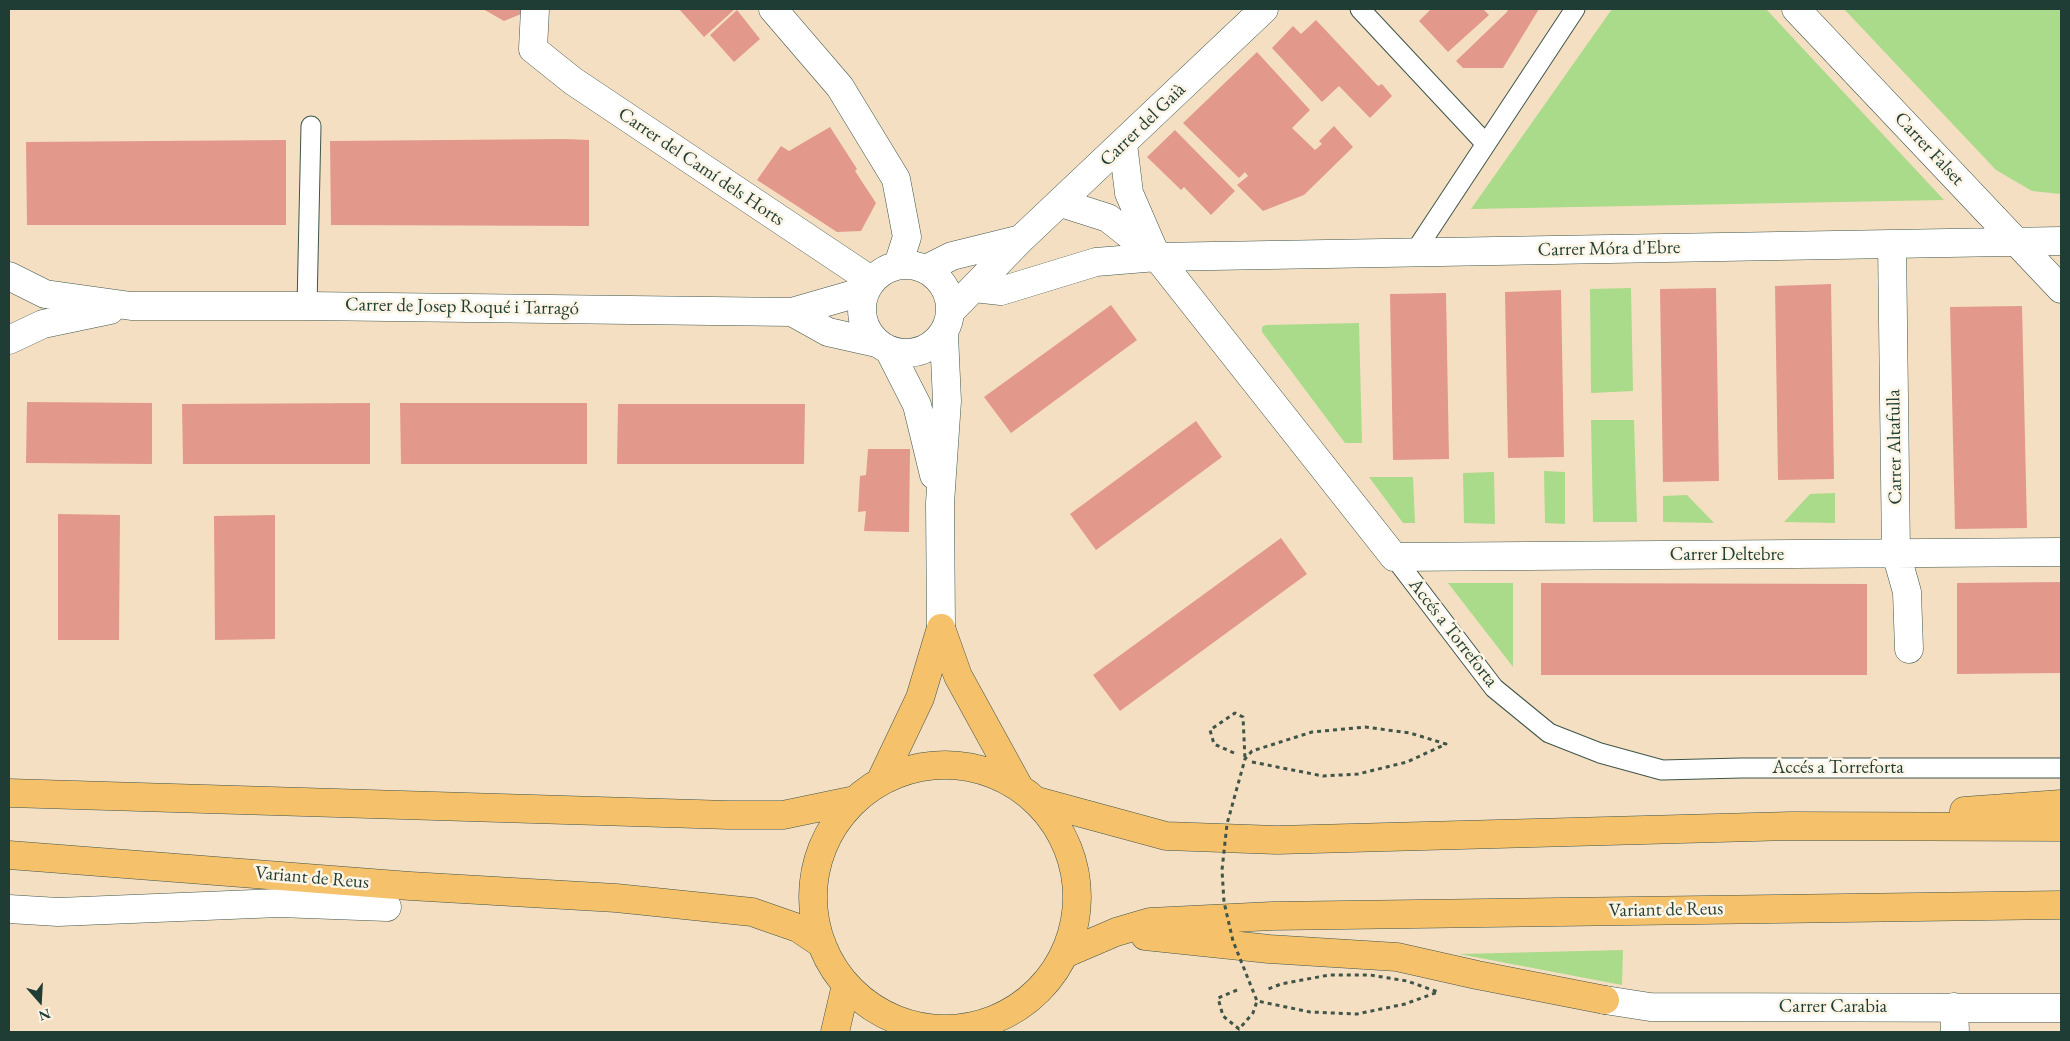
<!DOCTYPE html>
<html>
<head>
<meta charset="utf-8">
<style>
	body { margin:0 }
	#map { position:relative; width:2070px; height:1041px; overflow:hidden; background:#f5dfc2; font-family:"EB Garamond",serif }
	canvas { display:block }
	.frame { position:absolute; inset:0; border:10px solid #1f3d34; pointer-events:none }
	.north { position:absolute; left:15px; top:976px; width:50px; height:50px; -webkit-text-stroke:4px #fcf5e5; paint-order:stroke; rotate:161deg; font-size:14px; font-weight:700; line-height:20px; text-align:center; color:#1f3d34 }
	.north::after { content:''; display:block; margin:auto; width:18px; height:22px; background:#1f3d34; clip-path:polygon(50% 0,100% 100%,50% 72%,0 100%) }
</style>
</head>
<body>
<div id="map">
<canvas width="2070" height="1041"></canvas>
<div class="frame"></div>
<div class="north">N</div>
</div>
<script>
const ctx = document.querySelector('canvas').getContext('2d');
ctx.lineJoin = 'round';
function fill(path, color) { ctx.fillStyle = color; ctx.fill(path, 'evenodd'); }
const poly = rows => new Path2D(rows.map(r => 'M' + r).join(''));
function trace(path, color, width, dash) { ctx.strokeStyle = color; ctx.lineWidth = width; ctx.lineCap = dash ? 'butt' : 'round'; ctx.setLineDash(dash || []); ctx.stroke(path); }
function label(font, color, halo, rows, align = 'center') {
  ctx.font = font + ' "EB Garamond",serif'; ctx.lineWidth = 5; ctx.setLineDash([]); ctx.textBaseline = 'middle'; ctx.strokeStyle = halo; ctx.fillStyle = color; for (const [text, x, y, turn = 0] of rows) {
    ctx.save(); ctx.translate(x, y); ctx.rotate((+turn || 0) * Math.PI / 180); ctx.textAlign = isNaN(turn) ? turn : align; if (halo) ctx.strokeText(text, 0, 0); ctx.fillText(text, 0, 0); ctx.restore();
  }
}
fill(poly([
	[1612,9,1766,9,1944,200,1471,209],
	[1844,9,2061,9,2061,194,2032,191,1996,170],
	[1631,288,1633,391,1591,393,1590,289],
	[1359,323,1362,443,1345,443,1262,332,1262,327,1266,325],
	[1591,420,1634,420,1637,522,1593,522],
	[1544,471,1565,472,1565,524,1545,523],
	[1494,472,1495,524,1464,523,1463,473],
	[1369,477,1413,477,1415,523,1403,523],
	[1835,493,1835,523,1784,522,1810,494],
	[1687,495,1714,523,1663,522,1663,496],
	[1448,583,1513,583,1513,667],
	[1623,950,1622,985,1459,954]
]), '#a9db8a');
fill(poly([
	[483,9,525,9,526,12,504,21],
	[679,9,735,9,704,37],
	[1431,9,1483,9,1489,15,1448,52,1419,21],
	[1506,9,1539,9,1503,68,1463,68,1456,61,1508,11],
	[737,10,760,39,734,62,710,35],
	[1316,20,1378,86,1382,84,1392,96,1370,118,1339,86,1322,102,1272,48,1293,26,1301,34],
	[1257,52,1310,110,1292,128,1315,150,1322,144,1319,141,1334,126,1353,147,1304,195,1263,211,1237,185,1248,176,1245,172,1239,178,1183,123],
	[830,127,857,169,855,171,876,203,861,231,837,232,757,180,781,146,789,151],
	[1175,130,1235,191,1211,215,1184,187,1181,190,1147,157],
	[565,139,589,140,589,226,331,225,330,141],
	[286,140,286,225,27,225,26,142],
	[1831,284,1834,479,1778,480,1775,286],
	[1716,288,1719,481,1663,482,1660,289],
	[1561,290,1564,457,1508,458,1505,292],
	[1446,293,1449,459,1393,460,1390,294],
	[1111,305,1137,340,1011,433,984,397],
	[2022,306,2027,528,1955,529,1950,307],
	[27,402,152,403,152,464,26,463],
	[370,403,370,464,183,464,182,404],
	[400,403,587,403,587,464,401,464],
	[618,404,805,404,804,464,617,464],
	[1196,421,1222,457,1096,550,1070,514],
	[868,449,910,449,909,532,864,531,866,511,858,512,860,476,866,475],
	[58,514,120,515,119,640,58,640],
	[275,515,275,639,215,640,214,516],
	[1281,538,1307,574,1120,711,1093,675],
	[2061,582,2061,673,1957,674,1957,583],
	[1541,583,1867,584,1867,675,1541,675]
]), '#e2998b');
const service = poly([
	[1360,9,1486,144],
	[1414,253,1575,9],
	[307,306,311,126],
	[1394,557,1494,688,1549,733,1600,753,1662,770,1741,768,2061,768]
]);
const minor = poly([
	[535,9,533,49,573,81,872,281],
	[773,9,840,87,896,179,907,237,898,265],
	[1796,9,2061,289],
	[1123,144,1129,193,1155,253],
	[1061,203,1108,218,1157,257,1394,557,2061,552],
	[1892,244,1896,553,1907,592,1909,649],
	'862 309a44 44 0 1 1 88 0a44 44 0 1 1-88 0Z',
	[926,269,952,256,1021,239],
	[9,276,45,294,131,306,307,306,792,312,865,291],
	[974,288,1001,291,1096,262,1157,257,2061,241],
	[951,311,1021,239,1264,9],
	[792,312,828,332,877,343],
	[9,340,43,324,110,310],
	[890,352,917,405,934,475],
	[941,628,940,503,947,401,944,335],
	[9,909,58,912,279,903,387,907],
	[1605,1000,1650,1007,2061,1008],
	[1954,1007,1955,1032]
]);
const trunk = poly([
	[941,628,958,676,1019,787],
	'813 897a132 132 0 1 1 264 0a132 132 0 1 1-264 0Z',
	[880,782,920,698,941,628],
	[9,793,729,815,783,815,855,800],
	[1037,801,1166,836,1277,840,1791,826,2061,827],
	[1964,811,2061,804],
	[9,855,410,886,616,898,752,912,798,928,822,944],
	[1145,936,1269,949,1397,957,1477,975,1605,1000],
	[1067,953,1116,932,1150,922,1272,916,2061,905],
	[835,1032,846,985]
]);
trace(service, '#3f5549', 21);
trace(minor, '#3f5549', 29);
trace(trunk, '#3f5549', 29);
trace(poly([
	[1234,753,1214,744,1210,730,1235,713,1243,717,1245,759],
	[1237,990,1218,998,1223,1016,1239,1029,1253,1013,1257,1001]
]), '#3f5549', 3, [4, 4]);
trace(service, '#fff', 19);
trace(minor, '#fff', 28);
trace(trunk, '#f5c16b', 28);
trace(poly([
	[1252,762,1323,776,1358,774,1407,762,1446,744,1410,733,1365,727,1312,732,1252,751,1245,759,1227,824,1222,870,1224,902,1233,941,1257,1001,1310,1012,1357,1014,1405,1004,1438,992,1407,981,1370,975,1329,975,1281,984,1266,990]
]), '#3f5549', 3, [4, 4]);
label('19px', '#1f3d34', '#fcf5e5', [
	["Carrer del Gaià",1143,125,-44],
	["Carrer Falset",1929,149,47],
	["Carrer del Camí dels Horts",701,167,34],
	["Carrer Móra d'Ebre",1609,249,-1],
	["Carrer de Josep Roqué i Tarragó",462,307,1],
	["Carrer Altafulla",1895,447,-91],
	["Carrer Deltebre",1727,555],
	["Accés a Torreforta",1453,633,52],
	["Accés a Torreforta",1838,768],
	["Variant de Reus",312,878,5],
	["Variant de Reus",1666,910,-1],
	["Carrer Carabia",1833,1007]
]);
</script>
</body>
</html>
